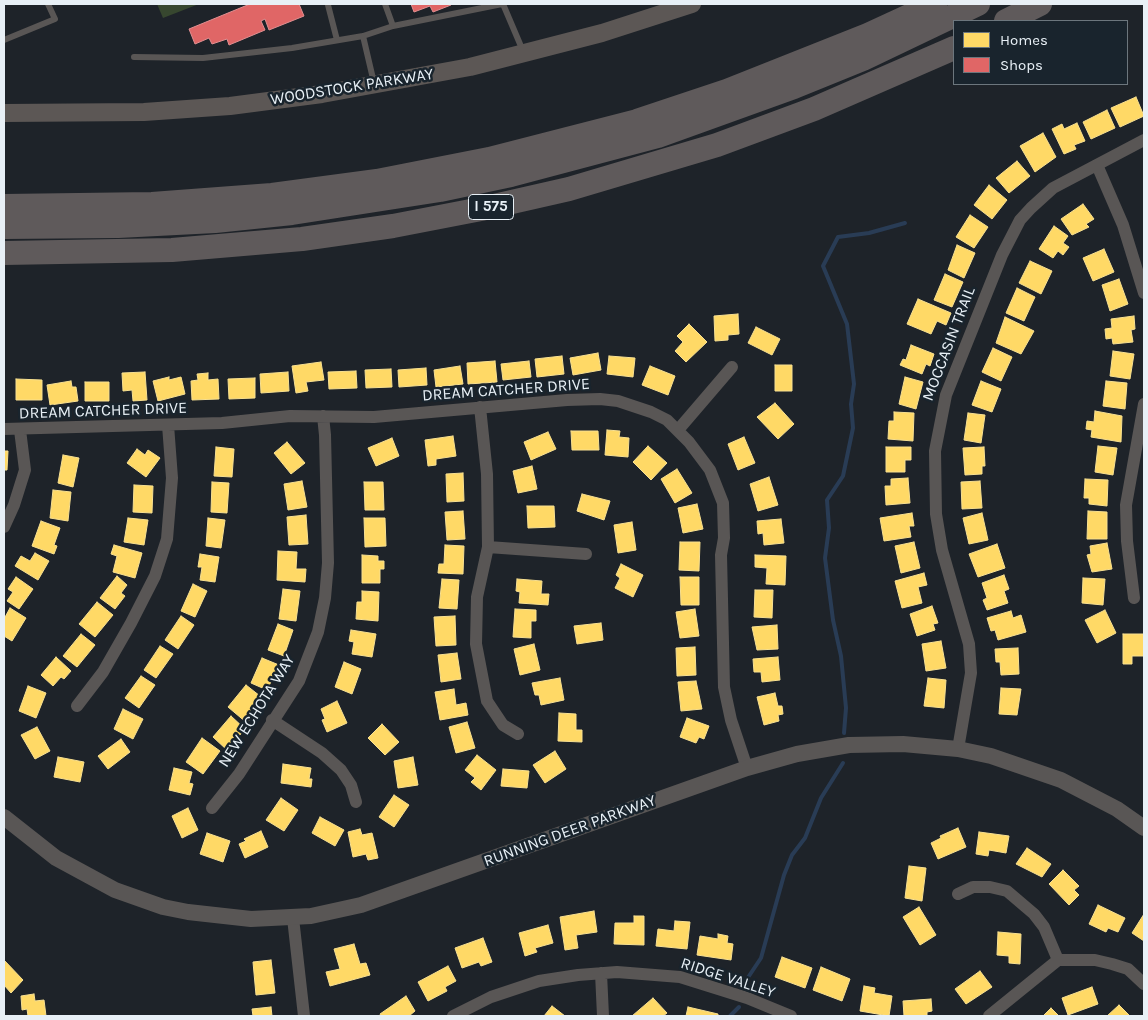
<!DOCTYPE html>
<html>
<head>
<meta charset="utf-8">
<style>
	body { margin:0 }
	#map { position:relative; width:1148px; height:1020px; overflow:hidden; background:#1e2329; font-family:Karla,sans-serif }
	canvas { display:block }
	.frame { position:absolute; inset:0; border:5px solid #e8f0f6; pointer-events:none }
	.legend { position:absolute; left:953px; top:20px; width:175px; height:65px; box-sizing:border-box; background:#19242d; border:1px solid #6c767d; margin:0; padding:6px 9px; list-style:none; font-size:15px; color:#e8f0f6 }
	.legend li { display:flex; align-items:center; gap:10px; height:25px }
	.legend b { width:25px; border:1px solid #6c767d }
</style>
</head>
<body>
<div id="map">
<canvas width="1148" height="1020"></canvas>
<div class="frame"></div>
<ul class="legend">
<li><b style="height:14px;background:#ffd966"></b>Homes</li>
<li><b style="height:14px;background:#e06666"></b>Shops</li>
</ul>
</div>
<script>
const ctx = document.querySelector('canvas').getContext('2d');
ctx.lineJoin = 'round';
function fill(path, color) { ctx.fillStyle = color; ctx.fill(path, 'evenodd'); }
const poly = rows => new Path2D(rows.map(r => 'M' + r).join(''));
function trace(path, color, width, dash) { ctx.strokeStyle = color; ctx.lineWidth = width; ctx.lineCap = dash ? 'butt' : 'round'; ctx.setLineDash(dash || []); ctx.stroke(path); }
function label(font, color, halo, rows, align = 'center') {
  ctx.font = font + ' Karla,sans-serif'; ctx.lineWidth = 5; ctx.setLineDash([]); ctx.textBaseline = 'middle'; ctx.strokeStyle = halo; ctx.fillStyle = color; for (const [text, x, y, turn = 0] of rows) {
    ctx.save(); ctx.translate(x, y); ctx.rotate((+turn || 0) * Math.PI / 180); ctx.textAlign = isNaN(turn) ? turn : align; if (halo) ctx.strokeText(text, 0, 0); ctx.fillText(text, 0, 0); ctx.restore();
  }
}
fill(poly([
	[157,4,199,4,163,18]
]), '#37472f');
const homes = poly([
	[1136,97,1144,116,1120,127,1111,108,1136,97],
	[1107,110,1115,128,1091,139,1083,122,1107,110],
	[1077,123,1085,141,1074,145,1076,149,1064,154,1052,129,1062,124,1064,129,1077,123],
	[1043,133,1056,157,1035,172,1020,146,1043,133],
	[1017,161,1030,176,1009,193,996,178,1017,161],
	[989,185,1007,200,992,219,974,205,989,185],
	[1083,204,1094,219,1086,224,1089,227,1072,235,1061,219,1083,204],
	[970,215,988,227,974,248,956,237,970,215],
	[1054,226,1068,236,1063,243,1069,247,1063,255,1058,251,1053,258,1039,249,1054,226],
	[957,245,975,253,964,278,948,270,957,245],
	[1104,249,1114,272,1093,281,1083,258,1104,249],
	[1030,261,1052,271,1041,294,1019,283,1030,261],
	[945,274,963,282,952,307,934,300,945,274],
	[1119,279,1128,304,1110,311,1102,285,1119,279],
	[1017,288,1035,297,1024,321,1006,313,1017,288],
	[918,299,951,313,946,325,937,321,931,334,907,324,918,299],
	[738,314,739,334,728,335,728,340,715,341,714,316,738,314],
	[1134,316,1135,329,1131,330,1133,342,1113,344,1112,338,1106,339,1105,329,1112,328,1111,319,1134,316],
	[1005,317,1034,331,1021,354,996,343,1005,317],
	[689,324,707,342,686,362,675,351,683,342,677,336,689,324],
	[756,327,780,339,772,355,748,343,756,327],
	[911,345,934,354,930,366,926,364,922,374,900,365,903,359,906,360,911,345],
	[993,348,1012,357,1001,381,982,372,993,348],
	[1113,351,1134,354,1130,379,1110,376,1113,351],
	[598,353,601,370,573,375,570,358,598,353],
	[562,356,564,374,537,377,535,359,562,356],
	[609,356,635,358,633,377,607,374,609,356],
	[495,361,497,382,468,384,467,363,495,361],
	[529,361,531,377,503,380,501,364,529,361],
	[321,362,324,380,306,382,308,391,296,393,292,366,321,362],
	[775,365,792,365,792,391,775,391,775,365],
	[460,366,463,384,436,387,434,370,460,366],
	[650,366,675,376,668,395,642,385,650,366],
	[426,368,427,385,399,387,398,370,426,368],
	[391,369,392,387,366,388,365,370,391,369],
	[356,371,357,388,329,389,328,372,356,371],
	[145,372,147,400,133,401,132,390,123,391,122,373,145,372],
	[288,372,289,391,261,393,260,374,288,372],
	[208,373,208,380,218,379,219,399,192,400,191,381,198,380,197,374,208,373],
	[169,377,169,380,181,377,185,394,158,401,153,381,169,377],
	[905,377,923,382,916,409,899,404,905,377],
	[255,378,255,398,229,399,228,379,255,378],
	[16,379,42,380,42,400,16,400,16,379],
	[71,381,72,387,76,387,78,401,50,405,47,385,71,381],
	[981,381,1001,389,992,412,972,405,981,381],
	[1106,381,1127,383,1125,409,1103,406,1106,381],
	[85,382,109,382,109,401,85,401,85,382],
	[775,403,794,424,778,439,757,417,775,403],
	[1095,411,1122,416,1121,442,1091,437,1092,430,1086,429,1087,421,1094,422,1095,411],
	[894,412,914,413,913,441,888,439,889,421,894,421,894,412],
	[968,413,985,415,981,443,964,440,968,413],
	[607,430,620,431,619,437,629,438,628,457,605,455,607,430],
	[571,431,598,431,599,450,572,450,571,431],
	[548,432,556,449,531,460,524,442,548,432],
	[453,436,456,456,436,459,436,465,428,466,425,440,453,436],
	[744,437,755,463,738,470,728,444,744,437],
	[392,438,399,456,376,466,368,448,392,438],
	[287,442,305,463,291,474,274,453,287,442],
	[648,446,667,463,651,480,633,462,648,446],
	[1098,446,1117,448,1113,475,1095,472,1098,446],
	[216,447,234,449,232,477,214,476,216,447],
	[886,447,911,447,911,460,905,460,905,472,886,472,886,447],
	[984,447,985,466,982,466,982,474,965,475,963,448,984,447],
	[137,449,145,455,148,450,160,458,146,477,127,463,137,449],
	[4,451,8,451,7,470,4,470,4,451],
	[63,455,79,458,73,487,58,483,63,455],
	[532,466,537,489,518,493,513,471,532,466],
	[677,469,692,493,675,503,661,479,677,469],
	[463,473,464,501,447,502,446,474,463,473],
	[769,477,778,505,758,511,750,484,769,477],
	[908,478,910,503,886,505,885,486,891,486,891,479,908,478],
	[1085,479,1108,480,1107,506,1089,504,1089,498,1084,498,1085,479],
	[302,481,307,507,288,510,284,484,302,481],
	[980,481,982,508,962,509,961,482,980,481],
	[212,482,229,483,227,513,211,512,212,482],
	[364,482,383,482,384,510,365,510,364,482],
	[134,485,153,486,152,513,133,512,134,485],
	[53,490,71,492,68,521,50,518,53,490],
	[582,494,610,501,604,520,577,511,582,494],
	[697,504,703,529,683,533,678,508,697,504],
	[527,506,554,506,555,527,528,528,527,506],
	[463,511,465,539,447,540,445,512,463,511],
	[1088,511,1107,512,1107,539,1087,539,1088,511],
	[912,513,914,526,909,526,911,537,884,541,880,518,912,513],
	[982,513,988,540,969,544,963,518,982,513],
	[306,515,308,544,289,545,287,517,306,515],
	[128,518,148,520,144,545,124,542,128,518],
	[208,518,225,520,221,548,206,546,208,518],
	[364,518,385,518,386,546,365,547,364,518],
	[781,519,784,543,764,545,763,533,758,534,757,521,781,519],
	[41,521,60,528,54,545,57,546,54,554,32,546,41,521],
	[632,522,636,550,618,553,614,525,632,522],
	[680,542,700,542,699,571,679,570,680,542],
	[914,542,920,568,901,573,895,546,914,542],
	[1107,543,1112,569,1092,572,1087,555,1091,554,1090,546,1107,543],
	[997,544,1005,568,978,577,969,554,997,544],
	[114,545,142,553,135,578,113,572,117,556,111,554,114,545],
	[445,545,464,546,463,574,438,573,439,564,444,564,445,545],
	[278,551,297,552,296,569,306,569,305,582,277,580,278,551],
	[35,553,49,561,38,580,15,566,21,556,30,561,35,553],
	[200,554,219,557,215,582,200,580,202,567,198,567,200,554],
	[362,555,378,556,378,561,384,561,384,569,380,569,380,583,362,583,362,555],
	[755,555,786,556,785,585,766,584,767,568,755,567,755,555],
	[621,564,643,575,633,597,615,588,620,578,616,575,621,564],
	[924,573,927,585,918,587,922,603,902,608,895,581,924,573],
	[1004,575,1009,589,1004,591,1008,603,987,610,983,600,987,598,982,583,1004,575],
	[117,576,127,585,121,593,125,596,115,609,100,598,117,576],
	[16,577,33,589,19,609,7,601,13,592,8,589,16,577],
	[680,577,699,577,699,605,681,605,680,577],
	[1083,578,1105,579,1103,605,1082,603,1083,578],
	[442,579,459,580,457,609,439,608,442,579],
	[517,579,542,581,541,594,549,594,548,605,519,603,520,592,516,591,517,579],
	[193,584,207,591,195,617,181,611,193,584],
	[283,589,300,591,296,621,279,619,283,589],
	[755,590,773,590,772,618,754,617,755,590],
	[362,591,379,592,378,621,356,619,357,602,362,602,362,591],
	[97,602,113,615,95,637,79,624,97,602],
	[932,606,938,623,933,624,935,630,917,636,910,614,932,606],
	[10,608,26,618,12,641,4,636,4,619,10,608],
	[515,609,536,610,536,621,531,621,531,638,513,637,515,609],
	[695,609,699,636,680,638,676,612,695,609],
	[1105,610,1116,633,1097,643,1085,620,1105,610],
	[1011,611,1013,618,1021,615,1026,632,998,640,995,630,991,631,987,618,1011,611],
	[181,616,194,625,178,649,165,640,181,616],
	[455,616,456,645,436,646,434,617,455,616],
	[601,623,603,640,577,644,574,626,601,623],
	[278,624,293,630,284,656,268,650,278,624],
	[777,625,778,649,757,650,752,627,777,625],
	[351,630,376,634,372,657,352,654,354,642,349,641,351,630],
	[81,634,95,645,77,667,63,656,81,634],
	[1123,634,1144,634,1144,656,1132,656,1132,664,1123,664,1123,634],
	[941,641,946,668,926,671,922,644,941,641],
	[534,644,540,670,520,675,514,649,534,644],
	[160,646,173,654,156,678,144,670,160,646],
	[695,647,696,675,677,676,676,648,695,647],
	[1018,648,1019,674,1001,675,1000,662,996,662,995,649,1018,648],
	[457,653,461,679,441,682,438,655,457,653],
	[56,657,71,671,64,679,61,677,53,686,41,675,56,657],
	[778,657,780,680,762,682,761,672,754,672,753,659,778,657],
	[262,658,279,665,267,690,251,683,262,658],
	[344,662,361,669,352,694,335,687,344,662],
	[141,676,155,685,139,708,125,698,141,676],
	[560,678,564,700,541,705,539,695,535,695,532,683,560,678],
	[928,678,946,680,944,708,924,706,928,678],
	[696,681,702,709,681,711,678,682,696,681],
	[246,685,260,696,250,708,256,712,247,723,228,707,246,685],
	[28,686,46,693,36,718,19,711,28,686],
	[1001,688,1021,689,1017,715,999,714,1001,688],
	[454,689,456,705,466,703,468,715,440,720,435,692,454,689],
	[775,693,778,706,782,706,783,714,778,715,779,721,764,725,757,697,775,693],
	[337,701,347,723,327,732,322,720,325,719,321,709,337,701],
	[123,709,143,719,133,739,114,729,123,709],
	[559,713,576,714,576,730,582,730,582,742,558,741,559,713],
	[231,716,245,729,227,750,213,737,231,716],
	[687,718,709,726,704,739,699,737,696,743,680,737,687,718],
	[467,722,475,748,456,753,449,727,467,722],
	[382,724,399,742,385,755,368,738,382,724],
	[37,727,50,751,35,759,21,735,37,727],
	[202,738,220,751,203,774,186,762,202,738],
	[121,739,130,752,108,769,98,756,121,739],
	[555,751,566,769,545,783,533,765,555,751],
	[477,755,496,770,481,790,471,782,475,778,465,770,477,755],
	[58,757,84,762,80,782,54,777,58,757],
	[413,757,418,785,398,788,394,761,413,757],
	[283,764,311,768,309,779,312,779,311,787,281,783,283,764],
	[174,768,192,772,189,783,193,784,190,795,169,790,174,768],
	[503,769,529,771,527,788,501,786,503,769],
	[394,795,409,805,394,827,379,817,394,795],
	[281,798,298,810,284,831,266,820,281,798],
	[188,808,198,830,182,838,172,816,188,808],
	[320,817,344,830,335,846,312,833,320,817],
	[958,828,966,847,938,859,931,843,941,838,940,836,958,828],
	[360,829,362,835,372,833,378,858,368,860,366,854,353,857,348,832,360,829],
	[261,831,268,847,245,858,239,844,246,841,244,839,261,831],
	[979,832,1009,836,1006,853,989,850,988,856,976,854,979,832],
	[207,833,230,841,223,862,200,854,207,833],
	[1027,848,1051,864,1042,877,1016,864,1027,848],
	[909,866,926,868,922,901,905,898,909,866],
	[1063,870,1079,886,1074,890,1079,895,1069,905,1049,884,1063,870],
	[1098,905,1125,918,1118,932,1108,928,1106,932,1089,924,1098,905],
	[919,907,936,935,920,945,903,917,919,907],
	[594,911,597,932,576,935,578,948,565,950,560,917,594,911],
	[1144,914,1144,941,1132,933,1144,914],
	[634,916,644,916,644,945,614,944,615,923,634,923,634,916],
	[675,921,690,922,687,949,656,946,658,929,674,931,675,921],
	[548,925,553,943,535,948,537,952,525,956,519,933,548,925],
	[998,932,1021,934,1020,964,1009,963,1009,956,997,955,998,932],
	[718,934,728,936,727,943,733,944,731,960,697,955,700,936,718,939,718,934],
	[483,938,492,962,481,966,479,962,462,968,455,948,483,938],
	[354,944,360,964,366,963,370,975,330,986,326,972,340,969,334,949,354,944],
	[782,957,812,968,805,988,775,977,782,957],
	[4,960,23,980,11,993,4,985,4,960],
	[271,960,275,993,256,995,253,962,271,960],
	[448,966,456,981,445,987,447,991,428,1001,418,982,448,966],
	[821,967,850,979,842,1001,813,990,821,967],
	[980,971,992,987,966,1004,955,989,980,971],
	[864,986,875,988,874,993,892,996,889,1016,860,1011,864,986],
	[1092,987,1098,1004,1068,1015,1062,998,1092,987],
	[34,994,35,1001,44,1000,46,1016,28,1016,27,1009,22,1010,21,996,34,994],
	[406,996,415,1011,409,1016,381,1016,380,1014,406,996],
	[653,998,667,1013,663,1016,632,1016,653,998],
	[931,999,932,1011,927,1012,927,1016,904,1016,903,1001,931,999],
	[1119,1005,1130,1016,1107,1016,1119,1005],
	[552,1006,565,1016,544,1016,552,1006],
	[271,1007,272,1016,253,1016,252,1009,271,1007],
	[688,1007,718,1014,718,1016,686,1016,688,1007],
	[1051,1008,1059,1016,1043,1016,1051,1008]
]);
fill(homes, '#ffd966');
trace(homes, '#f8e091', 1);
const shops = poly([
	[250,4,299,4,304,16,269,30,265,19,261,21,265,30,229,45,227,39,212,44,209,38,195,44,189,29,250,4],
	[411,4,450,4,451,5,433,12,430,6,414,12,411,4]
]);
fill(shops, '#e06666');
trace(shops, '#e28f91', 1);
trace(poly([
	[844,733,846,708,841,656,833,620,825,558,829,528,827,500,843,476,853,428,851,404,854,384,847,324,823,266,838,237,869,233,905,223],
	[747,979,761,958,784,875,792,855,805,838,821,798,843,763],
	[730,1016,739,1007]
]), '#293c55', 4);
trace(poly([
	[385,4,393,26],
	[503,4,523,51],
	[328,5,337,40],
	[363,36,374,83],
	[4,40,55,19,48,4],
	[134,57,203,58,292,48,363,36,393,26,502,4]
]), '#595655', 6);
trace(poly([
	[1097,165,1123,225,1144,293],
	[480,407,487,474,488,547,477,597,476,644,487,701,503,725,518,734],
	[4,429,222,423,290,416,374,417,567,400,600,399,618,401,651,412,667,420,689,442,710,470,723,503,724,538,721,555,724,687,731,720,747,768],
	[678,430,732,367],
	[4,527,14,505,25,470,20,430],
	[488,547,586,554],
	[1134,598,1127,541,1126,505,1144,404],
	[77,706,103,672,131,623,155,576,167,539,172,478,168,425],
	[272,720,322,753,341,770,351,785,356,802],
	[958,749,971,673,969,644,942,550,936,514,935,451,946,395,1002,255,1020,220,1031,208,1053,188,1144,140],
	[212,808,239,774,299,681,318,632,325,598,328,563,325,435,323,416],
	[958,894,973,887,990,887,1007,891,1034,914,1044,927,1058,960],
	[293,918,304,1016],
	[601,973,603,1016],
	[453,1016,491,997,539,981,578,975,617,972,680,977,747,998,791,1016],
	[989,1016,1058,960,1095,960,1112,964,1128,969,1144,984]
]), '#595655', 12);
trace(poly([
	[4,817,56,858,115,890,163,907,188,912,251,919,311,916,361,905,747,768,797,754,849,745,903,744,958,749,991,756,1061,780,1117,809,1144,828]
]), '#595655', 16);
trace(poly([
	[4,113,144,112,230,106,322,94,470,67,602,33,692,4]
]), '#5c5755', 18);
trace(poly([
	[1006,21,1040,4],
	[4,206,152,204,272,195,377,181,489,159,637,121,727,91,868,35,935,4],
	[4,227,118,226,215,221,292,213,440,190,511,175,658,136,794,87,863,59,978,4],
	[4,253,172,250,302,239,393,226,481,209,569,189,717,145,814,109,954,48]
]), '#5f5a5b', 24);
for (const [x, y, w] of [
	[491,207,45]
]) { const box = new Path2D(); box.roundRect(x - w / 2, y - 12.5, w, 25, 4); ctx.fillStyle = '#19242d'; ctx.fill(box); trace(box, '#e8f0f6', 1); }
label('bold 15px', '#e8f0f6', null, [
	["I 575",491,207]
]);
label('16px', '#e8f0f6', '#19242d', [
	["WOODSTOCK PARKWAY",352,87,-9],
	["MOCCASIN TRAIL",949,344,-69],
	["DREAM CATCHER DRIVE",506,390,-4],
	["DREAM CATCHER DRIVE",103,411,-2],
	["NEW ECHOTA WAY",257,711,-58],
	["RUNNING DEER PARKWAY",570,831,-20],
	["RIDGE VALLEY",728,978,18]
]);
</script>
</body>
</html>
